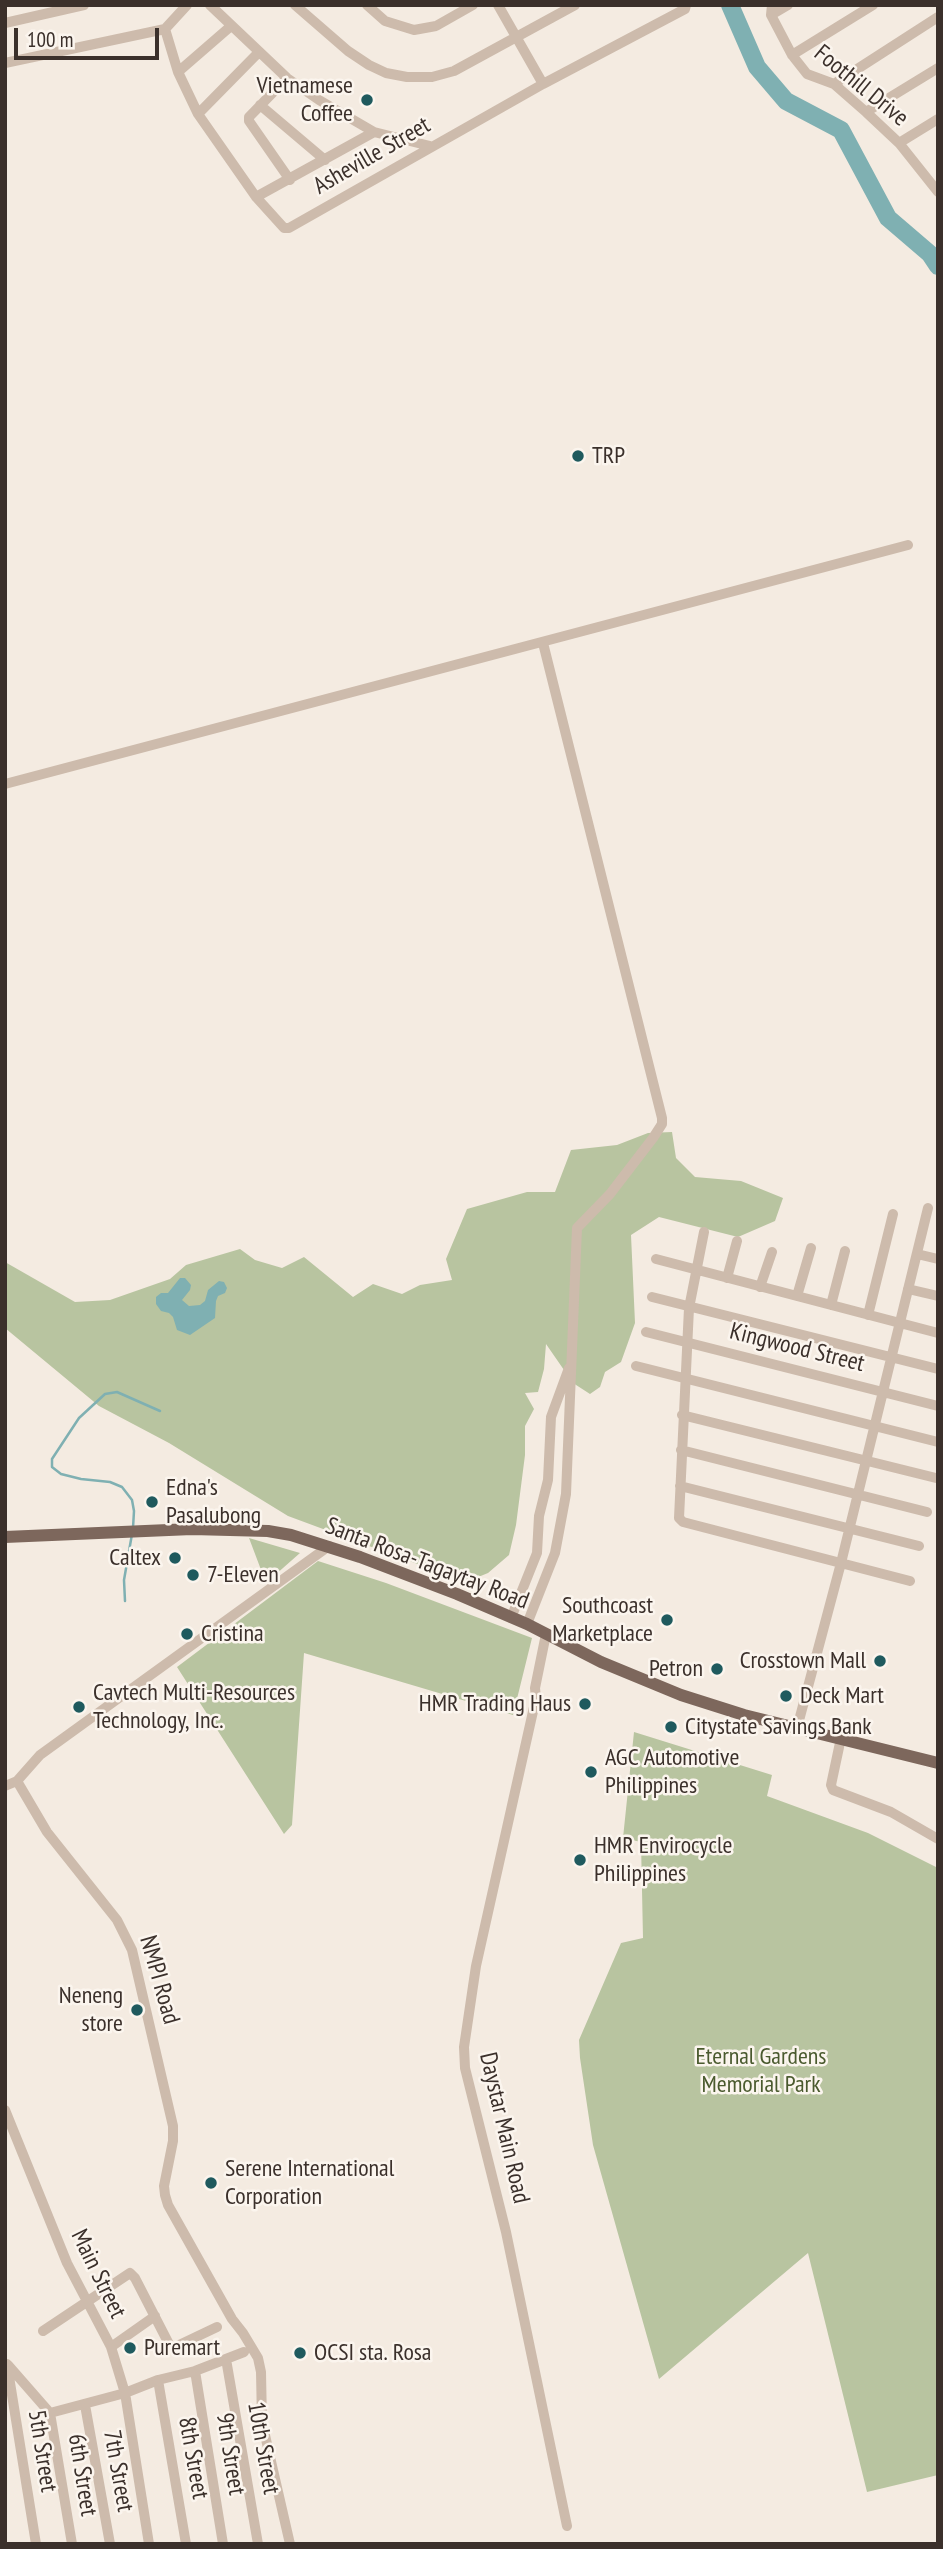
<!DOCTYPE html>
<html>
<head>
<meta charset="utf-8">
<style>
	body { margin:0 }
	#map { position:relative; width:943px; height:2549px; overflow:hidden; background:#f4ebe1; font-family:"PT Sans Narrow",sans-serif }
	canvas { display:block }
	.frame { position:absolute; inset:0; border:7px solid #3b302b; pointer-events:none }
	.scale { position:absolute; left:14px; top:28px; width:145px; height:32px; box-sizing:border-box; border:4px solid #3b302b; border-top:0; padding-left:9px; font-size:21px; line-height:24px; white-space:nowrap; color:#3b302b; -webkit-text-stroke:5px #fbf5ee; paint-order:stroke }
</style>
</head>
<body>
<div id="map">
<canvas width="943" height="2549"></canvas>
<div class="frame"></div>
<div class="scale">100 m</div>
</div>
<script>
const ctx = document.querySelector('canvas').getContext('2d');
ctx.lineJoin = 'round';
function fill(path, color) { ctx.fillStyle = color; ctx.fill(path, 'evenodd'); }
const poly = rows => new Path2D(rows.map(r => 'M' + r).join(''));
function trace(path, color, width, dash) { ctx.strokeStyle = color; ctx.lineWidth = width; ctx.lineCap = dash ? 'butt' : 'round'; ctx.setLineDash(dash || []); ctx.stroke(path); }
function label(font, color, halo, rows, align = 'center') {
  ctx.font = font + ' "PT Sans Narrow",sans-serif'; ctx.lineWidth = 5; ctx.setLineDash([]); ctx.textBaseline = 'middle'; ctx.strokeStyle = halo; ctx.fillStyle = color; for (const [text, x, y, turn = 0] of rows) {
    ctx.save(); ctx.translate(x, y); ctx.rotate((+turn || 0) * Math.PI / 180); ctx.textAlign = isNaN(turn) ? turn : align; if (halo) ctx.strokeText(text, 0, 0); ctx.fillText(text, 0, 0); ctx.restore();
  }
}
fill(poly([
	[672,1132,676,1158,695,1177,741,1181,783,1198,775,1221,738,1237,659,1217,631,1235,635,1323,621,1362,605,1372,600,1387,590,1394,573,1383,546,1344,544,1369,538,1392,525,1393,534,1409,525,1426,525,1455,516,1525,509,1555,488,1573,466,1582,288,1516,169,1443,99,1406,5,1328,5,1262,75,1302,110,1300,170,1279,186,1265,240,1249,255,1260,282,1268,304,1257,353,1297,373,1284,402,1294,420,1285,452,1280,446,1259,467,1209,527,1192,555,1192,571,1150,617,1145,648,1133],
	[249,1538,300,1553,266,1583],
	[318,1561,386,1583,532,1638,513,1715,304,1653,292,1825,284,1834,177,1667],
	[634,1732,772,1775,767,1796,868,1833,938,1868,938,2475,867,2492,808,2253,659,2379,593,2145,580,2058,579,2040,621,1943,643,1938,641,1842,623,1838]
]), '#b8c4a0');
fill(poly([
	[180,1278,185,1278,191,1285,190,1290,182,1300,189,1306,200,1305,205,1301,208,1290,219,1281,224,1282,227,1288,225,1293,218,1296,216,1301,215,1318,190,1335,177,1330,173,1317,169,1313,161,1311,156,1304,156,1297,161,1293,168,1293]
]), '#7fb0b2');
trace(poly([
	[133,1528,134,1511,132,1500,122,1487,110,1482,81,1479,61,1474,52,1467,52,1459,79,1418,105,1394,117,1392,160,1411],
	[125,1601,124,1580,132,1534]
]), '#7fb0b2', 2.5);
trace(poly([
	[730,5,757,67,786,101,841,130,888,218,930,254,938,266]
]), '#7fb0b2', 18);
trace(poly([
	[210,5,287,78,319,100,374,132,430,146],
	[295,5,348,51,369,65,386,73,407,77,432,77,454,71,575,5],
	[367,5,385,21,414,30,436,26,473,5],
	[498,5,543,84],
	[772,5,771,15,792,55,807,74,834,84,866,112,899,143,938,192],
	[771,15,788,5],
	[5,23,84,5],
	[165,29,178,72,198,114,256,197,284,228,289,228,543,84,685,9,686,5],
	[792,55,873,5],
	[5,63,165,29,187,5],
	[178,72,231,26],
	[287,78,249,117,249,121,290,180],
	[834,84,938,17],
	[260,105,325,160],
	[866,112,938,68],
	[198,114,258,53],
	[899,143,938,119],
	[256,197,374,132],
	[5,784,908,545],
	[704,1232,689,1308,679,1518,683,1522,910,1581],
	[917,1254,938,1259],
	[656,1259,938,1333],
	[727,1278,737,1241],
	[760,1287,772,1252],
	[908,1289,938,1296],
	[797,1296,811,1248],
	[652,1297,938,1369],
	[831,1305,845,1251],
	[868,1315,893,1214],
	[646,1332,938,1406],
	[636,1366,938,1442],
	[682,1415,936,1478],
	[681,1450,927,1512],
	[680,1486,919,1546],
	[511,1618,537,1553,539,1516,548,1480,551,1417,569,1368],
	[527,1624,555,1553,566,1494,577,1228,610,1194,653,1138,662,1124,662,1118,543,643],
	[546,1634,535,1688,536,1698,476,1966,464,2047,465,2068,506,2232,567,2526],
	[797,1728,841,1563,928,1208],
	[841,1738,831,1785,833,1790,891,1812,938,1839],
	[17,1781,47,1832,117,1920,132,1950,173,2126,173,2141,164,2186,165,2195,168,2205,232,2319,243,2333,258,2358,261,2372,262,2422,290,2544],
	[5,1786,17,1781,40,1755,329,1546],
	[5,2110,67,2263,111,2347,125,2393,149,2544],
	[43,2331,130,2273,135,2278,170,2346,175,2347,217,2327],
	[111,2347,155,2316],
	[226,2359,258,2544],
	[7,2364,36,2544],
	[8,2365,50,2413],
	[195,2371,223,2544],
	[158,2380,186,2544],
	[85,2405,110,2544],
	[50,2413,125,2393,158,2380,195,2371,244,2352],
	[50,2413,72,2544]
]), '#cdbbac', 10);
trace(poly([
	[5,1537,192,1529,268,1531,291,1535,360,1557,457,1594,527,1624,601,1662,681,1695,744,1715,938,1763]
]), '#7d675c', 12);
for (const [x, y, r, color] of [
	[367,100,7,"#1f5a5e"],
	[578,456,7,"#1f5a5e"],
	[152,1502,7,"#1f5a5e"],
	[175,1558,7,"#1f5a5e"],
	[193,1575,7,"#1f5a5e"],
	[667,1620,7,"#1f5a5e"],
	[187,1634,7,"#1f5a5e"],
	[880,1661,7,"#1f5a5e"],
	[717,1669,7,"#1f5a5e"],
	[786,1696,7,"#1f5a5e"],
	[585,1704,7,"#1f5a5e"],
	[79,1707,7,"#1f5a5e"],
	[671,1727,7,"#1f5a5e"],
	[591,1772,7,"#1f5a5e"],
	[580,1860,7,"#1f5a5e"],
	[137,2010,7,"#1f5a5e"],
	[211,2183,7,"#1f5a5e"],
	[130,2348,7,"#1f5a5e"],
	[300,2353,7,"#1f5a5e"]
]) { const dot = new Path2D(); dot.arc(x, y, r, 0, 2 * Math.PI); ctx.fillStyle = color; ctx.fill(dot); trace(dot, '#fbf5ee', 2.5); }
label('24px', '#3b302b', '#fbf5ee', [
	["Vietnamese",353,86,"right"],
	["Coffee",353,114,"right"],
	["TRP",592,456],
	["Edna's",166,1488],
	["Pasalubong",166,1516],
	["Caltex",161,1558,"right"],
	["7-Eleven",207,1575],
	["Southcoast",653,1606,"right"],
	["Marketplace",653,1634,"right"],
	["Cristina",201,1634],
	["Crosstown Mall",866,1661,"right"],
	["Petron",703,1669,"right"],
	["Cavtech Multi-Resources",93,1693],
	["Technology, Inc.",93,1721],
	["Deck Mart",800,1696],
	["HMR Trading Haus",571,1704,"right"],
	["Citystate Savings Bank",685,1727],
	["AGC Automotive",605,1758],
	["Philippines",605,1786],
	["HMR Envirocycle",594,1846],
	["Philippines",594,1874],
	["Neneng",123,1996,"right"],
	["store",123,2024,"right"],
	["Serene International",225,2169],
	["Corporation",225,2197],
	["Puremart",144,2348],
	["OCSI sta. Rosa",314,2353]
], 'left');
label('24px', '#3b302b', '#fbf5ee', [
	["Foothill Drive",861,86,39],
	["Asheville Street",372,156,-30],
	["Kingwood Street",797,1348,14],
	["Santa Rosa-Tagaytay Road",427,1564,21],
	["NMPI Road",159,1980,74],
	["Daystar Main Road",504,2128,77],
	["Main Street",98,2274,64],
	["10th Street",263,2448,80],
	["5th Street",42,2451,81],
	["9th Street",230,2454,81],
	["8th Street",193,2458,80],
	["7th Street",118,2471,80],
	["6th Street",82,2475,81]
]);
label('24px', '#4a5a2e', '#fbf5ee', [
	["Eternal Gardens",761,2057],
	["Memorial Park",761,2085]
]);
</script>
</body>
</html>
